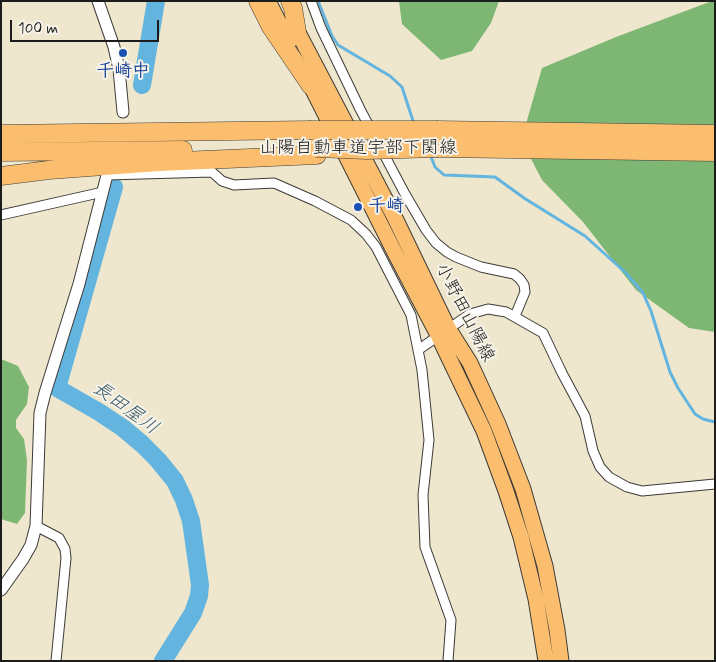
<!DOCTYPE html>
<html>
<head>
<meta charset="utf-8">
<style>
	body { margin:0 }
	#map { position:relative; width:716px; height:662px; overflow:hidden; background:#eee7cd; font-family:Mynerve,sans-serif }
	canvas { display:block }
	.frame { position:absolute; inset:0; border:2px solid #1c1c1c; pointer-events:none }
	.scale { position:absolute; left:10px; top:20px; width:149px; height:22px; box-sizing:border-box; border:2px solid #1c1c1c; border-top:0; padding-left:6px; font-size:15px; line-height:18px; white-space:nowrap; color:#1c1c1c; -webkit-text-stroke:4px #f7f3e8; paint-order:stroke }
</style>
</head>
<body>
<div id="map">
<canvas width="716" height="662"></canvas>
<div class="frame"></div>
<div class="scale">100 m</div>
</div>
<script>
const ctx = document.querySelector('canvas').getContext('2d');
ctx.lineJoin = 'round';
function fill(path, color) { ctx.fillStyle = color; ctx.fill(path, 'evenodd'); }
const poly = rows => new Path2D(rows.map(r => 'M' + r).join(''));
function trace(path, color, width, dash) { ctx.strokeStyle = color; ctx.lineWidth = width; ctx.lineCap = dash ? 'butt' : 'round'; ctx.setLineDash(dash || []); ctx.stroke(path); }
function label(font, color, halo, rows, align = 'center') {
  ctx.font = font + ' Mynerve,"Klee One",sans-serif'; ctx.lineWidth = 4; ctx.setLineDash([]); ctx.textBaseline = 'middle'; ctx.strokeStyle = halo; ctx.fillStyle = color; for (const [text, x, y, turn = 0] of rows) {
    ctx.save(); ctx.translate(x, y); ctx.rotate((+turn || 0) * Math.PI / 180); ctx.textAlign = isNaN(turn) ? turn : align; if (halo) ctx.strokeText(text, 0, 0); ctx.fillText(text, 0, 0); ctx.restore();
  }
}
fill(poly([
	[399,1,499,1,491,23,472,51,441,60,402,24],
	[712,1,715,1,715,332,689,328,636,290,583,222,542,180,527,151,526,124,542,68,616,37],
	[1,359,18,366,29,387,27,404,16,420,16,428,24,439,27,460,25,513,17,524,1,519]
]), '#7eb774');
trace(poly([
	[318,1,332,36,338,45,390,76,402,87,414,124],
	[430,154,435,167,444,175,495,177,524,198,585,236,626,273,643,293,651,311,670,372,678,388,695,414,703,419,715,422]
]), '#63b4de', 3);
trace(poly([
	[142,85,156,1],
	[114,187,57,388,99,412,123,428,142,444,158,460,175,481,184,500,191,521,200,585,199,596,193,613,163,661]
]), '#63b4de', 18);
const minor = poly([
	[311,1,321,28,360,109,405,194,426,230,436,243,447,252,456,257,481,267,514,274,520,279,524,285,525,292,515,316],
	[107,175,212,172,222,181,234,185,274,183,315,201,351,220,366,234,376,247,411,315,422,370,429,440,423,495,425,547,451,620,448,661],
	[1,215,103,192],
	[418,350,470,314,488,309,506,312,543,333,562,373,585,416,593,451,600,467,609,477,627,487,642,491,715,484],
	[36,526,59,538,65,549,66,558,56,661]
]);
const tertiary = poly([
	[98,1,114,47,119,69,123,112],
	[1,590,23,559,31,545,36,526,40,413,45,393,79,284,107,175]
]);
const primary = poly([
	[268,1,289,42],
	[293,23,394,216,448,328,470,363,498,424,523,489,545,566,557,630,561,661],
	[306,76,395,253,438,335,484,431,506,491,521,537,536,599,546,661]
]);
const motorway = poly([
	[258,1,271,27,311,86],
	[290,1,293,8,297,32],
	[438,130,715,134],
	[1,134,309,130],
	[438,148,715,152],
	[1,152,183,150],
	[1,176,49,170,159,162,317,155]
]);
trace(minor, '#3c3a37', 11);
trace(tertiary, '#3c3a37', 13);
trace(primary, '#3c3a37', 17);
trace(motorway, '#3c3a37', 19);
trace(minor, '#fff', 9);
trace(tertiary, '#fff', 11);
trace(primary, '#fbbe6e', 15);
trace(motorway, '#fbbe6e', 18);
const motorwayBridge = poly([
	[309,130,438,130],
	[316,148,367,150,438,148]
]);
trace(motorwayBridge, '#3c3a37', 19, []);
trace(motorwayBridge, '#fbbe6e', 18);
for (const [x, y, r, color] of [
	[123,53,5,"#1a4fb4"],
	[358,207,5,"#1a4fb4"]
]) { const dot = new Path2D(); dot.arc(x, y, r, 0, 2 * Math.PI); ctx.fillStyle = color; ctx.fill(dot); trace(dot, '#f7f3e8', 2); }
label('bold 18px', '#164399', '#f7f3e8', [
	["千崎中",123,72],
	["千崎",368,207,"left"]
]);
label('18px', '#1c1c1c', '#f7f3e8', [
	["山陽自動車道宇部下関線",358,149],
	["小野田山陽線",464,313,63]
]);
label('italic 19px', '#38596a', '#f7f3e8', [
	["長田屋川",125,409,36]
]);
</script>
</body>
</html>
